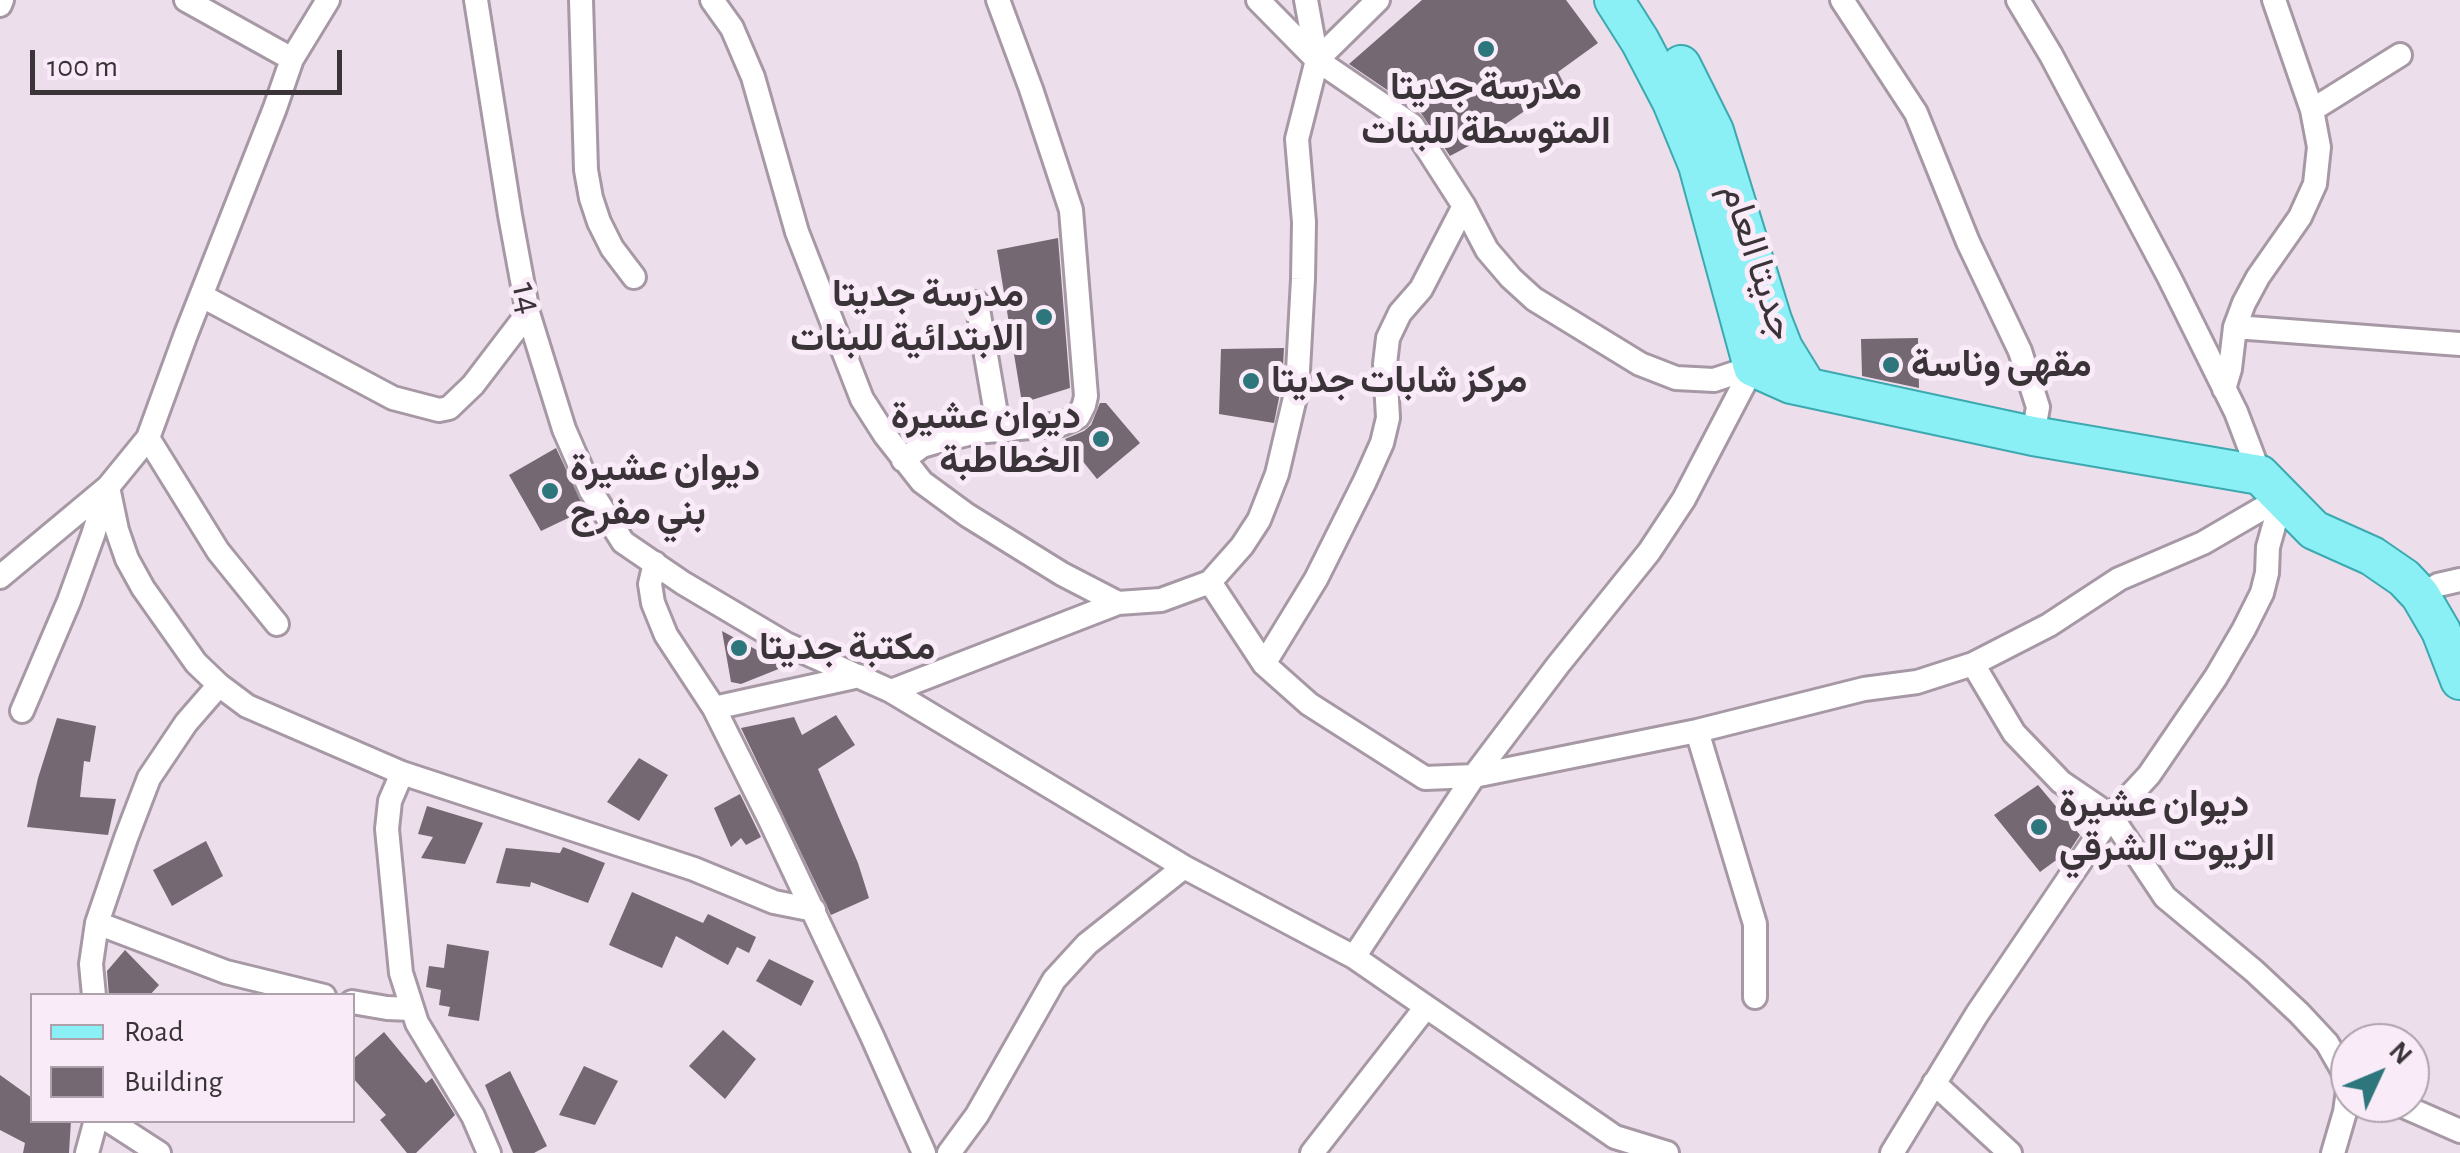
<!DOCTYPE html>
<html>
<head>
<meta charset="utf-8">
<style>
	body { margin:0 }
	#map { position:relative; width:2460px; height:1153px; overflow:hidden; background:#ecdeea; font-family:"Alegreya Sans",sans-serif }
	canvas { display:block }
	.legend { position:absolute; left:30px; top:993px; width:325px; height:130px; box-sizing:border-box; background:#f9ebf8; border:2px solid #ada2ac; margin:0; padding:12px 18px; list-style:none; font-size:30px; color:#3a3439 }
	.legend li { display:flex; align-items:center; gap:20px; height:50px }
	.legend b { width:50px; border:2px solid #ada2ac }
	.north { position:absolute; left:2330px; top:1023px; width:100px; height:100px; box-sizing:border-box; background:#f9ebf8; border:2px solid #ada2ac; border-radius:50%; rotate:46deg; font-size:28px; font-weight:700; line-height:40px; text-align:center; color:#3a3439 }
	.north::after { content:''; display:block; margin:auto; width:35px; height:45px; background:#2d767b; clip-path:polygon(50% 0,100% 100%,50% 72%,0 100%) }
	.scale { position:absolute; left:30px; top:50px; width:312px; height:45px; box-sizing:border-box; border:5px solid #3a3439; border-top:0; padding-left:12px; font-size:30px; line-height:35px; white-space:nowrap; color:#3a3439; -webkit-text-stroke:8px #f9ebf8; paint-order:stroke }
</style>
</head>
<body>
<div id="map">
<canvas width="2460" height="1153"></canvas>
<ul class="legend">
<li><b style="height:12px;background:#8bf0f5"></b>Road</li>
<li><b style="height:28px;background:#746873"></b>Building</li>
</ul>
<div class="north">N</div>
<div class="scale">100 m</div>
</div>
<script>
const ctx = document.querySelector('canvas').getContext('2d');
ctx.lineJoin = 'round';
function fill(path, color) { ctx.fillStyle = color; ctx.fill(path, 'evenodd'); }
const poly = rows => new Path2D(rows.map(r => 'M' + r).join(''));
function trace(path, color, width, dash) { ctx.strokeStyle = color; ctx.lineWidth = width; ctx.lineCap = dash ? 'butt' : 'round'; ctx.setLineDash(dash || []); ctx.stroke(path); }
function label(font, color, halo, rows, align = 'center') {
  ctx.font = font + ' "Alegreya Sans",Vazirmatn,sans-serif'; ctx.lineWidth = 10; ctx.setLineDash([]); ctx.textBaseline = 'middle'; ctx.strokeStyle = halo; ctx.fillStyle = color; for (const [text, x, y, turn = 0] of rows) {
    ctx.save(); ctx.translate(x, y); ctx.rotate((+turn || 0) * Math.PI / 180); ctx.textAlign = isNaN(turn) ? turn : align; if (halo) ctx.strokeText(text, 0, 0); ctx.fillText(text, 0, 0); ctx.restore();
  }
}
fill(poly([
	[1422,0,1566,0,1598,43,1558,72,1564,84,1491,134,1450,156,1421,113,1349,64],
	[1058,238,1070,388,1022,403,997,250],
	[1918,338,1919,388,1862,376,1861,339],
	[1284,348,1282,383,1274,423,1219,414,1221,349],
	[1100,403,1106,403,1140,443,1097,479,1065,439,1084,431,1091,425],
	[556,448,585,510,541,531,509,475],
	[722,631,786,666,741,684,731,682],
	[836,715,855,745,818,769,858,863,869,898,831,915,741,728,794,717,802,735],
	[57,718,96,726,90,762,84,761,80,797,116,799,108,835,27,827,38,778],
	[639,758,668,775,639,821,607,802],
	[2038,785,2080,835,2070,850,2040,872,1994,815],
	[740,794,761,837,746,845,741,838,731,847,714,808],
	[427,806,483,823,465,864,421,858,433,837,418,834],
	[206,841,223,876,172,906,153,870],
	[563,847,605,863,588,903,531,882,530,887,496,883,506,848,560,853],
	[632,892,703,923,708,914,756,937,749,953,737,947,728,965,676,936,662,968,609,945],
	[447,944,489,951,479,1021,448,1016,450,1007,439,1005,441,990,426,987,429,966,444,968],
	[125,950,159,985,149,996,109,996,107,971],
	[769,959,814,981,801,1006,756,981],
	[723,1030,756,1059,725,1099,689,1066],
	[384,1032,426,1083,432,1078,455,1115,416,1153,407,1153,380,1120,386,1115,352,1077,352,1060],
	[584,1066,618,1081,595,1125,559,1115],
	[510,1071,547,1146,534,1153,513,1153,485,1085],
	[0,1075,32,1098,32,1120,71,1120,69,1153,23,1153,25,1143,0,1130]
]), '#746873');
const street = poly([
	[186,0,292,59],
	[476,0,510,215,528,313,564,429,591,491,623,542,683,583,786,644,891,691,1184,867,1354,957,1615,1137,1667,1153],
	[581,0,586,170,591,198,599,222,612,248,634,277],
	[712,0,732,28,753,77,797,232,862,399,885,435,922,482,967,515,1062,574,1118,603],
	[1258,0,1317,60,1412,125,1464,206,1487,250,1511,278,1534,299,1640,364,1676,378,1714,380,1753,367],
	[1842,0,1916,113,1968,242,2020,351,2038,407,2033,436],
	[2018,0,2051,55,2169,277,2236,412,2260,475],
	[0,5,2,0],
	[1317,60,1378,0],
	[2312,110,2400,55],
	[202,296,393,398,439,410,449,408,473,385,528,313],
	[977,303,999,431],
	[2235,327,2460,344],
	[2224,389,2230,369,2235,327,2244,303,2258,277,2300,217,2315,184,2319,147,2312,110,2274,0],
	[148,438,218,551,277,624],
	[903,460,922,446,939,441,976,432,1062,424,1078,417,1084,405,1086,396,1071,210,1031,89,998,0],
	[108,487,117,530,127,559,143,588,196,663,219,685,247,706,402,773,694,869,774,902,814,910],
	[655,563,650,584,653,603,666,635,714,708,770,820,872,1036,924,1153],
	[0,577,108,487,148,438,186,334,275,108,292,59,328,0],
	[1210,582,1264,664,1309,704,1425,778,1474,776,1697,731,1864,689,1917,682,1973,664,2049,625,2119,579,2203,543,2282,497],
	[2420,595,2438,585,2460,580],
	[1264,664,1316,579,1365,481,1382,443,1388,418,1385,364,1388,338,1400,313,1421,289,1464,206],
	[1973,664,2014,733,2061,782,2111,816,2165,897,2254,971,2299,1013,2327,1043,2350,1083],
	[891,691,1118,603,1161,600,1210,582,1242,546,1259,520,1277,474,1297,389,1303,279,1304,222,1297,139,1317,60,1306,0],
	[714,708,859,676],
	[22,711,69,601,93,535,98,519,96,497],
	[1697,731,1755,924,1755,997],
	[402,773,390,801,387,829,401,973,417,1023,473,1116,489,1153],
	[97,923,226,972,324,996],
	[1354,957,1474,776,1558,665,1649,552,1684,499,1753,367],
	[94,996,91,964,97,923,126,838,149,778,186,723,219,685],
	[352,1002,387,1008,411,1009],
	[1934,1083,2010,1153],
	[2396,1103,2460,1131],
	[108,1120,159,1153],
	[87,1153,96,1120],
	[949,1153,977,1115,1054,980,1087,944,1184,867],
	[1312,1153,1426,1007],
	[1892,1153,1977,1014,2111,816,2149,775,2216,677,2244,629,2262,593,2267,573,2268,547,2282,497],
	[2333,1153,2345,1112,2349,1083]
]);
const primary = poly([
	[1614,0,1640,41,1672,102,1698,165,1753,367,1791,384,2033,436,2260,475,2314,530,2372,556,2404,578,2420,595,2441,631,2460,680],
	[1681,65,1714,131,1772,320,1783,348,1807,387]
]);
trace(street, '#a699a5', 28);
trace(primary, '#3ca8af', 42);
trace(street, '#fff', 22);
trace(primary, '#8bf0f5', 38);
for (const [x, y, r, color] of [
	[1486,49,10,"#2d767b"],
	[1044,317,10,"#2d767b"],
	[1891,365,10,"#2d767b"],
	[1251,381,10,"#2d767b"],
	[1101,439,10,"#2d767b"],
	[550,491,10,"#2d767b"],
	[739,648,10,"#2d767b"],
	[2039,827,10,"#2d767b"]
]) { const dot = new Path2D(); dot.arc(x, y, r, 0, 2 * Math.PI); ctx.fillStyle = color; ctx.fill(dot); trace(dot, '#f9ebf8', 4); }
label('bold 38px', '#3a3439', '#f9ebf8', [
	["مدرسة جديتا",1486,88,"center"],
	["المتوسطة للبنات",1486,132,"center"],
	["مدرسة جديتا",1024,295,"right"],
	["الابتدائية للبنات",1024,339,"right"],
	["مقهى وناسة",1911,365],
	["مركز شابات جديتا",1271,381],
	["ديوان عشيرة",1081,417,"right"],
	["الخطاطبة",1081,461,"right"],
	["ديوان عشيرة",570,469],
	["بني مفرج",570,513],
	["مكتبة جديتا",759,648],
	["ديوان عشيرة",2059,805],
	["الزيوت الشرقي",2059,849]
], 'left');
label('38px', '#3a3439', '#f9ebf8', [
	["جديتا العام",1758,262,72],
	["14",527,298,77]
]);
</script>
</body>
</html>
